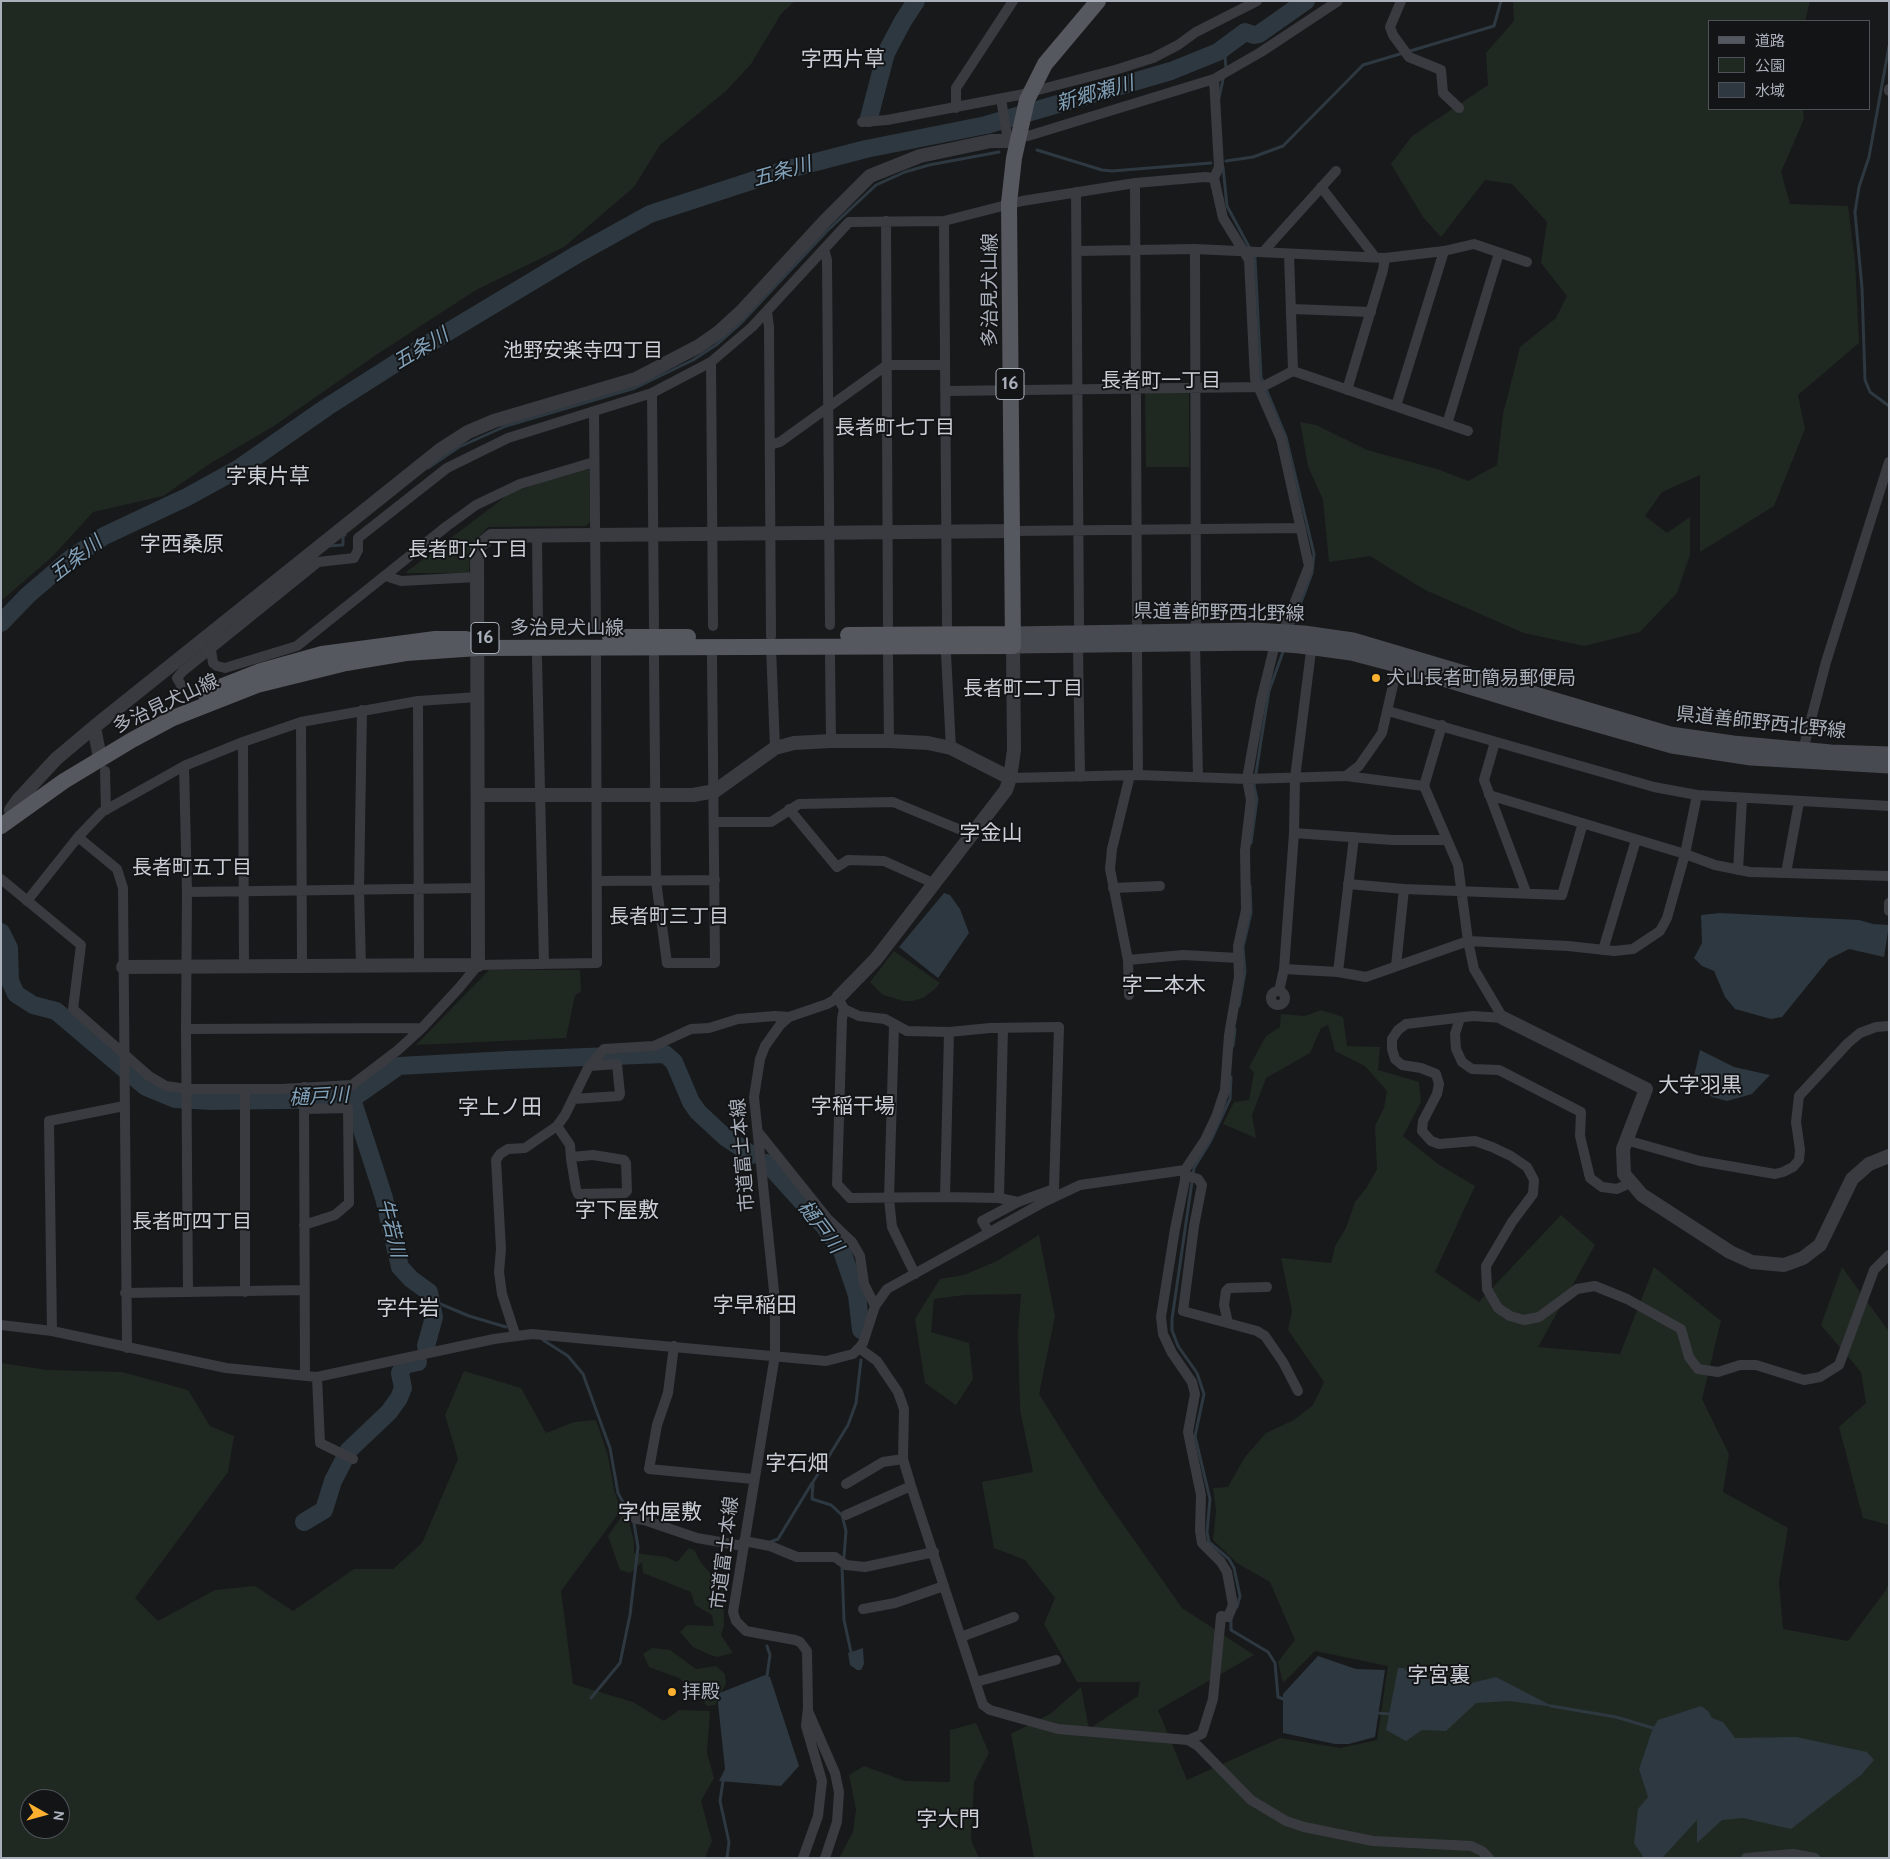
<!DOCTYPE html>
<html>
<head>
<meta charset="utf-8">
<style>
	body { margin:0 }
	#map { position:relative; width:1890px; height:1859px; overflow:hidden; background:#18191b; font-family:Cabin,"Noto Sans JP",sans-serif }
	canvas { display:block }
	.frame { position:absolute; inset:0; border:2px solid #aab0bb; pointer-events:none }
	.legend { position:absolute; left:1708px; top:20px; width:162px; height:90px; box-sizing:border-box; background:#131416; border:1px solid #4f5258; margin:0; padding:6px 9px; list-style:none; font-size:15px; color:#aab0bb }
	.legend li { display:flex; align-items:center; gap:10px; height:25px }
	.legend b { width:25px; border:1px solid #4f5258 }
	.north { position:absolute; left:20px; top:1789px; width:50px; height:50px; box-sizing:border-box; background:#131416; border:1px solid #4f5258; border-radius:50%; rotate:97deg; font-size:14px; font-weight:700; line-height:20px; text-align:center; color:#aab0bb }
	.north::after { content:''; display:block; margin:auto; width:18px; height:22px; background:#fcb02f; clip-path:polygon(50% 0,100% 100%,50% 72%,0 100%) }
</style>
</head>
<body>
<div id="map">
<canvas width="1890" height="1859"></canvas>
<div class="frame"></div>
<ul class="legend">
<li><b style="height:6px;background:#55585f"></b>道路</li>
<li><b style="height:14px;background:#202921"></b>公園</li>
<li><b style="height:14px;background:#2d3840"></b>水域</li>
</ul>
<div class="north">N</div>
</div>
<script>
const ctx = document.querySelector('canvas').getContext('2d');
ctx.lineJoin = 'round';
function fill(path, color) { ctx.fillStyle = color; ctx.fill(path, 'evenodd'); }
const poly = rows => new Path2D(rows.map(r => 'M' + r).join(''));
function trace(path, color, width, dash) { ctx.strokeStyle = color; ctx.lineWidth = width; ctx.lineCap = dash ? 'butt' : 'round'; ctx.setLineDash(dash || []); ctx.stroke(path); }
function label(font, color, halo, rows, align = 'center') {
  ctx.font = font + ' Cabin,"Noto Sans JP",sans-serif'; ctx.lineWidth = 4; ctx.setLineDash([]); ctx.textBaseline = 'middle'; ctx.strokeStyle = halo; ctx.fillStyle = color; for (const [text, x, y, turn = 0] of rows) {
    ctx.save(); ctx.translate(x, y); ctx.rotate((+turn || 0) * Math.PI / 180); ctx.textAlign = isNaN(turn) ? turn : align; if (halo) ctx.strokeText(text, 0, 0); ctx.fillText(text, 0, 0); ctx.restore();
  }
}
fill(poly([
	[1,1,795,1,781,14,751,64,726,91,660,145,634,187,564,247,476,290,376,355,274,426,211,463,163,496,93,512,53,556,1,601],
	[1513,1,1810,1,1805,21,1709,21,1709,109,1803,109,1804,119,1781,172,1790,204,1848,206,1855,262,1859,343,1798,395,1805,429,1774,506,1700,552,1700,475,1662,492,1645,516,1667,533,1690,517,1690,555,1677,593,1640,632,1584,646,1524,633,1425,590,1370,556,1329,562,1323,500,1308,466,1300,422,1316,425,1367,450,1437,469,1468,481,1497,465,1503,414,1520,347,1556,318,1567,296,1541,263,1547,222,1512,184,1485,180,1441,237,1423,217,1391,164,1412,136,1488,85,1486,53,1514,21],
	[1189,392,1189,467,1146,467,1145,393],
	[585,468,589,470,590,522,586,526,488,527,470,546,469,573,405,573,510,493],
	[894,951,940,983,935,989,923,998,912,1001,904,1001,883,995,870,982],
	[489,970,580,970,581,992,575,995,566,1038,416,1045],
	[1321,1010,1343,1017,1347,1046,1380,1047,1378,1070,1419,1082,1421,1102,1403,1136,1438,1164,1475,1186,1435,1272,1479,1302,1561,1215,1595,1245,1538,1347,1620,1354,1654,1267,1721,1321,1702,1399,1729,1454,1723,1492,1788,1528,1779,1582,1783,1629,1848,1641,1886,1590,1889,1583,1889,1858,1034,1858,1011,1734,1050,1714,1081,1687,1089,1729,1138,1696,1140,1682,1077,1682,1044,1624,1055,1598,1025,1560,994,1548,982,1482,1033,1472,1020,1410,1018,1332,1021,1294,964,1295,934,1299,931,1332,969,1343,973,1379,956,1405,925,1383,915,1319,940,1279,964,1275,997,1261,1039,1235,1055,1316,1039,1394,1101,1493,1182,1608,1254,1655,1158,1710,1187,1780,1280,1738,1340,1748,1377,1740,1388,1666,1315,1651,1283,1683,1278,1662,1295,1640,1270,1582,1237,1563,1213,1540,1216,1511,1213,1488,1228,1487,1245,1457,1266,1433,1294,1420,1313,1405,1324,1382,1288,1330,1292,1311,1281,1258,1331,1263,1335,1246,1346,1228,1355,1202,1367,1187,1377,1169,1375,1126,1384,1108,1387,1091,1365,1066,1335,1051,1328,1025,1321,1028,1310,1053,1266,1078,1252,1115,1256,1138,1223,1124,1234,1102,1249,1100,1254,1073,1249,1067,1266,1036,1280,1027,1281,1014,1305,1016],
	[1842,1267,1887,1329,1889,1328,1889,1525,1863,1518,1839,1427,1866,1403,1861,1372,1821,1325],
	[1,1363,47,1370,122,1372,188,1390,210,1426,234,1436,228,1472,135,1598,158,1621,215,1590,255,1586,293,1611,354,1569,393,1569,422,1543,458,1459,445,1415,464,1371,521,1388,546,1433,574,1422,596,1420,608,1456,614,1490,621,1510,561,1591,573,1684,633,1702,664,1721,679,1710,710,1711,707,1753,714,1778,701,1801,712,1841,705,1858,1,1858],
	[30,1799,60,1799,60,1829,30,1829],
	[626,1510,634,1541,634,1553,666,1557,677,1562,689,1548,694,1550,702,1564,710,1573,723,1579,724,1626,721,1635,733,1653,717,1657,708,1654,693,1647,680,1632,687,1625,714,1626,712,1615,695,1605,691,1592,643,1573,642,1562,630,1573,620,1570,608,1536],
	[652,1648,670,1650,696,1669,716,1666,725,1674,726,1683,715,1705,707,1706,697,1693,679,1678,649,1667,643,1654],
	[976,1723,989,1753,974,1782,971,1840,979,1858,839,1858,853,1832,856,1809,849,1775,864,1766,905,1781,950,1782,950,1730]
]), '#202921');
fill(poly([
	[944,893,950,895,960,909,969,933,938,978,899,947],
	[1720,913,1859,920,1873,924,1889,925,1884,957,1849,949,1829,959,1782,1017,1771,1019,1735,1009,1725,997,1714,971,1702,966,1694,958,1702,943,1701,915],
	[1700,1050,1734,1067,1770,1075,1752,1094,1727,1101,1712,1097,1700,1087,1694,1076],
	[863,1648,864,1664,861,1670,857,1670,850,1665,848,1653],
	[1318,1656,1356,1669,1385,1670,1375,1737,1349,1744,1335,1744,1283,1733,1283,1694],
	[1398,1668,1404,1668,1412,1677,1467,1684,1496,1677,1554,1707,1509,1701,1476,1703,1446,1731,1422,1730,1406,1741,1386,1730],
	[765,1675,770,1677,799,1766,781,1786,719,1781,725,1769,717,1694],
	[1701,1706,1708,1711,1712,1718,1723,1722,1735,1738,1796,1737,1867,1752,1874,1760,1861,1775,1791,1829,1743,1818,1722,1820,1697,1843,1697,1820,1662,1858,1644,1858,1634,1843,1638,1809,1648,1797,1639,1769,1653,1728,1658,1720]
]), '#2d3840');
trace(poly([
	[1889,46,1869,157,1859,187,1855,212,1862,288,1865,380,1870,392,1889,406],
	[1218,52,1225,56,1226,69],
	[1219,98,1224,75],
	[1037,150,1102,170,1112,171,1211,163],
	[1226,161,1253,157,1283,146,1363,65,1494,26,1501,1],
	[1223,167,1227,206,1255,258,1261,377,1286,437,1314,554,1312,573,1291,629],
	[428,468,459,447,506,426,635,388,693,360,716,345,741,323,827,231,876,185,905,172,929,165,999,152],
	[328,546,343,545,343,536,345,535],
	[1251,843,1257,799,1254,786,1263,728,1269,691,1284,649],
	[1239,1006,1245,972,1243,947,1251,913,1250,886],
	[1233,1046,1235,1029],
	[1231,1077,1230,1099,1210,1142,1194,1168,1172,1319,1172,1330,1178,1346,1197,1373,1204,1394,1195,1436,1210,1499,1207,1532,1209,1542,1229,1559,1234,1568,1240,1596,1237,1607],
	[431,1300,469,1316,506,1327],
	[543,1340,568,1356,583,1374,610,1448,618,1493,634,1523,638,1547,630,1615,620,1663,591,1698],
	[770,1542,778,1539,812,1483],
	[844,1557,846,1531,842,1515,831,1505,812,1499,813,1482,848,1425,856,1403,861,1360],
	[842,1566,844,1620,851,1652],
	[1231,1619,1231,1630,1268,1652,1275,1663,1278,1697,1286,1700],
	[767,1646,770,1655,767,1676],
	[1551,1706,1616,1717,1653,1728],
	[1376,1713,1392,1714],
	[723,1781,720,1801,729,1842,727,1858]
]), '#2d3840', 3);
trace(poly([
	[869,118,886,53,903,21,916,1],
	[1,623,28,595,70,559,104,536,187,497,238,469,327,407,396,363,576,255,650,214,785,170,866,149,986,125,1171,71,1218,52,1245,32,1254,35,1259,34,1306,1],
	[1,932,9,948,10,981,16,994,33,1005,56,1011,146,1087,175,1099,212,1101,352,1099,399,1066,508,1060,665,1054,674,1062,691,1102,698,1112,725,1137,752,1155],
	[352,1099,384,1198,400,1267,411,1279,429,1292,434,1317,426,1346],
	[767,1163,824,1226,842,1251,857,1295,861,1330],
	[304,1522,324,1510,333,1481,349,1450,389,1412,399,1398,403,1388,400,1373,404,1365,418,1362]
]), '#2d3840', 18);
trace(poly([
	[1401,1,1390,27,1393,35,1409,57,1441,70,1443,93,1459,108],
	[1214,79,1219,167,1214,178],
	[1889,89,1889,91],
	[1001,99,1008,140],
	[956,108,956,88,1013,1],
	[862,122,887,120,1019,95,1115,70,1153,58,1178,45,1196,32,1257,1],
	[1019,135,1028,136,1214,79,1261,52,1338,1],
	[1135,183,1137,623],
	[1321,187,1375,257],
	[1076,192,1079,624],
	[886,221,888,625],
	[944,221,947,625],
	[824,249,827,260,830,625],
	[1195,249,1196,623],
	[1077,251,1195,249,1385,258,1444,251,1474,244,1527,262],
	[1263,252,1336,171],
	[1289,254,1293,371],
	[1292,309,1371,312],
	[767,312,769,327,771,636],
	[711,362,713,626],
	[1347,390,1383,270,1385,258],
	[945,391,1262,387,1293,371,1468,431],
	[652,393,654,627],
	[1396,406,1444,251],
	[594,412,596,627],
	[1447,424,1499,253],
	[770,445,780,442,887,365,944,365],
	[1013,531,1301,528],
	[537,535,538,628],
	[386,576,401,581,477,577],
	[1195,644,1198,776],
	[1078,646,1080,777],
	[771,647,775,748],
	[211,650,213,663,217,666,225,668,297,646,447,526,476,505,520,484,594,462],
	[1137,650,1138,775],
	[1311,651,1295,778,1294,833,1284,969,1338,972,1366,977,1468,941,1568,946,1614,951,1633,949,1660,931,1667,918,1685,854,1697,795],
	[946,654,951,748],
	[830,655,831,741],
	[888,655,889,741],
	[654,657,656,881,667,963,715,963,712,656],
	[537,658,544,964],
	[181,685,177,678,183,671,318,562,354,558,358,550,358,538,447,468,508,438,652,393,711,362,752,327,849,222,944,221,1022,201,1135,183,1205,177,1214,178,1223,218,1249,260,1255,379,1281,439,1309,566,1283,632],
	[418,701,419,966],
	[1388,711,1654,787,1697,795,1889,806],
	[301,722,302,965],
	[1442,725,1424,786,1458,865,1468,941,1474,969,1503,1018],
	[243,742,244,965],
	[1495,742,1484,780,1526,892],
	[1803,750,1826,662,1889,462],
	[184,766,187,892,186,1029,188,1292],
	[105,771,106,810],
	[1346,776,1359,766,1382,733,1399,659],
	[1010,778,1138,775,1247,779,1346,776,1424,786],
	[1489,795,1685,854,1715,865,1750,872,1889,876],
	[789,809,837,867,848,860,884,861,933,883],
	[715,822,771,822,799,804,893,802,973,835],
	[1294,833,1392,840,1446,840],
	[78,837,117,869,123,888,127,1348],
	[1738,870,1742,799],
	[1786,873,1799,802],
	[1,879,81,945,73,1009,149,1076,166,1086,187,1089,281,1089,352,1085,398,1050,422,1028,459,988,478,965,597,963,596,657],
	[597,881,715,880],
	[1348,884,1404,889,1562,895,1583,823],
	[1113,888,1160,886],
	[187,892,479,888],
	[27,901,78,837,102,812,184,766,243,742,301,722,418,701,478,697],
	[1889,903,1889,911],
	[1603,950,1636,840],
	[1128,960,1183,955,1238,958],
	[361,966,359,890,362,710],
	[1396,966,1404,889],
	[1338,972,1354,837],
	'1271 998a7 7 0 1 1 14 0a7 7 0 1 1-14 0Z',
	[1279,991,1284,969],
	[1129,995,1128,960,1110,869,1112,849,1130,775],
	[1460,1018,1455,1034,1456,1049,1462,1062,1472,1069,1499,1070,1581,1112,1580,1136,1590,1178,1602,1187,1617,1189,1630,1183],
	[1503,1018,1473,1016,1406,1024,1398,1030,1392,1039,1392,1049,1395,1059,1402,1065,1421,1068,1436,1074,1439,1084,1437,1094,1423,1121,1422,1131,1431,1141,1439,1144,1475,1141,1492,1147,1511,1156,1527,1167,1534,1180,1533,1194,1512,1222,1486,1266,1487,1289,1498,1308,1510,1316,1524,1320,1539,1317,1577,1289,1595,1286,1627,1299,1681,1329,1689,1357,1698,1369,1718,1372,1740,1365,1756,1365,1804,1380,1820,1377,1839,1365,1874,1270,1889,1255],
	[894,1026,889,1199,892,1227,915,1274],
	[186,1029,422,1028],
	[304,1087,305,1376],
	[245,1089,245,1292],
	[573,1099,619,1096,620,1094,617,1064,590,1066],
	[304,1109,348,1108,349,1203,335,1215,304,1225],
	[557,1126,570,1145,571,1159,576,1189,578,1194,625,1193,627,1191,626,1163,624,1160,593,1155,571,1157],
	[758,1132,827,1218,852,1242,860,1256,864,1284,875,1306],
	[1626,1140,1700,1161,1775,1174,1783,1172,1793,1167,1799,1160,1800,1150,1796,1122,1799,1096,1848,1043,1860,1033,1876,1027,1889,1026],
	[1185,1175,1198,1179,1202,1185,1194,1226,1183,1311,1257,1331,1265,1336,1283,1362,1298,1391],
	[945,1197,949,1032],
	[999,1198,1003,1028],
	[989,1232,982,1221,1018,1202],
	[125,1293,305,1290],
	[1228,1323,1224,1305,1226,1291,1229,1288,1267,1287],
	[1,1325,52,1331,226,1368,317,1377,494,1339,532,1334,826,1361,853,1354,859,1348,863,1343,875,1306,887,1289,1044,1202,1080,1185,1185,1170],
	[52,1331,49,1121,124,1106],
	[515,1334,502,1294,499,1272,501,1249,496,1160,500,1154,508,1149,525,1148,557,1126,565,1115,588,1068,604,1049,654,1046,691,1029,709,1028,738,1019,775,1016,789,1017],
	[674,1346,668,1393,657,1425,649,1469,753,1479],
	[859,1348,877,1361,898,1392,904,1409,903,1459,911,1486,983,1705,990,1710,1058,1729,1188,1740,1198,1746,1251,1800,1286,1821,1304,1827,1373,1841,1471,1846,1482,1851,1489,1858],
	[317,1377,320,1443,353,1459],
	[846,1484,883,1462,903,1459],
	[846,1515,911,1486],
	[636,1519,644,1520,697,1538,743,1546],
	[744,1541,770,1546,797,1557,835,1557,846,1565,865,1567,934,1552],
	[863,1609,895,1603,944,1586],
	[961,1637,1014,1617],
	[976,1682,1056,1660],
	[808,1711,835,1773,839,1792,837,1822,825,1858],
	[1188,1740,1202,1734,1213,1699,1221,1616,1228,1617,1233,1605,1227,1572,1221,1562,1202,1543,1200,1531,1201,1495,1188,1432,1195,1394,1192,1382,1172,1353,1163,1334,1161,1317,1175,1229,1185,1180,1185,1170,1205,1140,1216,1117,1225,1090,1229,1035,1239,977,1238,946,1246,910,1245,851,1251,800,1247,779,1261,701,1275,644],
	[803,1858,818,1816,822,1781,806,1726,808,1708,807,1651,800,1642,795,1640,746,1631,736,1621,733,1612,775,1355,775,1301,754,1097,760,1059,765,1046,780,1025,789,1017,827,1004,838,998,844,1009,842,1019,837,1184,850,1198,945,1197,999,1198,1018,1202,1054,1189,1059,1027,990,1028,949,1032,907,1031,885,1019,859,1016,844,1009],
	[1746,1858,1793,1854,1815,1858]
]), '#393b40', 10);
trace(poly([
	[94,727,100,758],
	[479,795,693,795,715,791,775,748,794,743,831,741,889,741,928,743,951,748,1010,778],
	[11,810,18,800,56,759,94,727,440,450,468,432,494,421,636,379,699,346,719,332,741,312,825,221,870,176,920,156,991,141,1017,141],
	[123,967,478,965,477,548,491,536,1013,531],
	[838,998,876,959,1006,790,1010,778,1014,750,1013,646],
	[1503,1018,1646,1089,1623,1149,1624,1174,1642,1195,1730,1252,1752,1262,1784,1265,1803,1258,1820,1245,1852,1179,1869,1164,1889,1156]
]), '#393b40', 14);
trace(poly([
	[1013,634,1254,630,1304,633,1353,640,1670,734,1733,743,1831,752,1889,754],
	[1013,646,1261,643,1300,646,1351,653,1397,665,1552,712,1672,746,1751,758,1889,766]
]), '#474a50', 15);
trace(poly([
	[848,635,1013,634],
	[610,637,688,637],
	[205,693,261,671,322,654,435,639,466,639],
	[1,826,64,781,132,740,173,718,257,685,346,663,406,653,478,648,1013,646,1009,203,1014,158,1027,100,1045,64,1098,1]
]), '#55585f', 16);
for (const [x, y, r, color] of [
	[1376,678,5,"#fcb02f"],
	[672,1692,5,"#fcb02f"]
]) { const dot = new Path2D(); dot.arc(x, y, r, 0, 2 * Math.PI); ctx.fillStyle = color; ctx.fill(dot); trace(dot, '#131416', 2); }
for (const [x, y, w] of [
	[1010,384,28],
	[485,638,28]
]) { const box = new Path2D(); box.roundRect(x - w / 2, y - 15.5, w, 31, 4); ctx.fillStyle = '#131416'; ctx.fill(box); trace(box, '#aab0bb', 1); }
label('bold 18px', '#aab0bb', null, [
	["16",1010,384],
	["16",485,638]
]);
label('19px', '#aab0bb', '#131416', [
	["多治見犬山線",990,290,-90],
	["県道善師野西北野線",1219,613,1],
	["多治見犬山線",567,628],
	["多治見犬山線",166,704,-25],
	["県道善師野西北野線",1761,723,6],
	["市道富士本線",743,1155,-95],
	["市道富士本線",725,1553,-83]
]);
label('19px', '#aab0bb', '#131416', [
	["犬山長者町簡易郵便局",1386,678],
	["拝殿",682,1692]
], 'left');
label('italic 20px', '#80a0b8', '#131416', [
	["新郷瀬川",1095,94,-16],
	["五条川",782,172,-16],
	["五条川",421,349,-31],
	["五条川",76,559,-38],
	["樋戸川",319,1097,-3],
	["樋戸川",820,1227,53],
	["牛若川",391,1228,76]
]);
label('20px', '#cbcfd7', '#131416', [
	["池野安楽寺四丁目",583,351],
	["長者町一丁目",1161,381],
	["長者町七丁目",895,428],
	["長者町六丁目",468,550],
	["長者町二丁目",1023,689],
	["長者町五丁目",192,868],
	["長者町三丁目",669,917],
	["長者町四丁目",192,1222]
]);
label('21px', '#cbcfd7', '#131416', [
	["字西片草",843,60],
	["字東片草",268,477],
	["字西桑原",182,545],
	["字金山",991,834],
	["字二本木",1164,986],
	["大字羽黒",1700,1086],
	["字稲干場",853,1107],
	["字上ノ田",500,1108],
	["字下屋敷",617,1211],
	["字早稲田",755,1306],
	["字牛岩",408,1309],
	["字石畑",797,1464],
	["字仲屋敷",660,1513],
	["字宮裏",1439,1676],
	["字大門",948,1820]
]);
</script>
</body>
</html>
